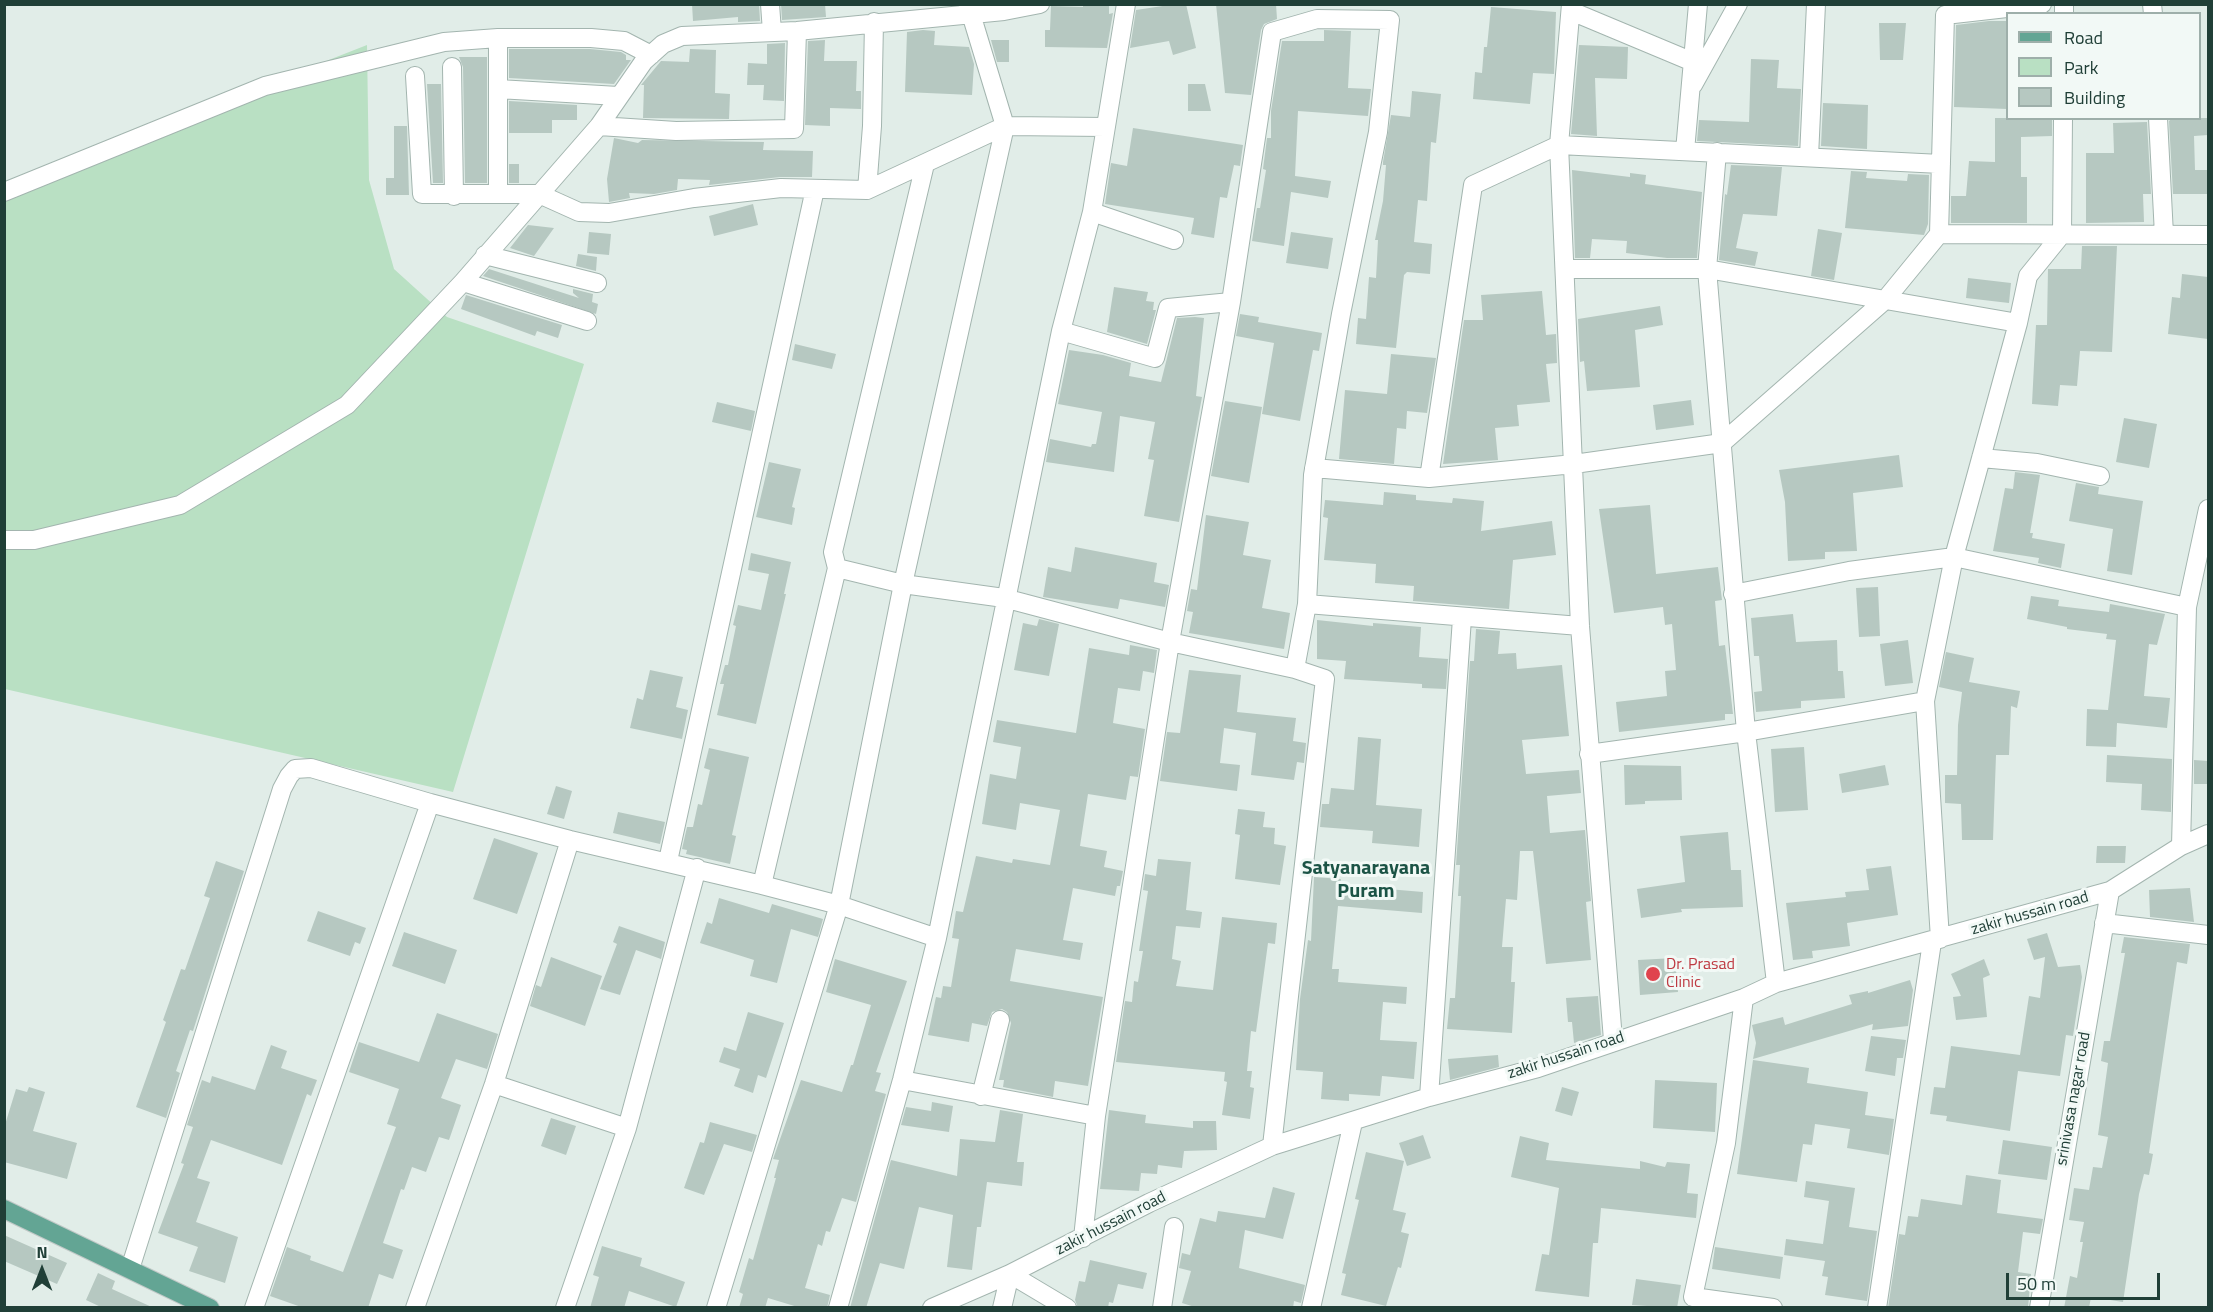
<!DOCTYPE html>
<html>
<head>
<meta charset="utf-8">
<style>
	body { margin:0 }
	#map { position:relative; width:2213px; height:1312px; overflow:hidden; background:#e1ede8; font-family:"Titillium Web",sans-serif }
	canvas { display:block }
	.frame { position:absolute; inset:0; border:6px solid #203f37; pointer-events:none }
	.legend { position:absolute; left:2006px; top:12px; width:195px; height:108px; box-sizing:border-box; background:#f2f9f6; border:2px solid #9eafaa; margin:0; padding:8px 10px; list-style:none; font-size:18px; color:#203f37 }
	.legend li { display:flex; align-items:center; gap:12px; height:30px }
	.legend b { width:30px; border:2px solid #9eafaa }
	.north { position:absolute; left:12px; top:1240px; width:60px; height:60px; -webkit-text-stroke:4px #f2f9f6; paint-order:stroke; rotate:0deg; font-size:16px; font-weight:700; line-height:24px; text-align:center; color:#203f37 }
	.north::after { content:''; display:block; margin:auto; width:21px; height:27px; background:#203f37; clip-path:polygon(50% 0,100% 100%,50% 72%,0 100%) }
	.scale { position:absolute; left:2006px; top:1273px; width:154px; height:27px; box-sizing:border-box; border:3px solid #203f37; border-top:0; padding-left:8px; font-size:18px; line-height:21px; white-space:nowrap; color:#203f37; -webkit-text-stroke:4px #f2f9f6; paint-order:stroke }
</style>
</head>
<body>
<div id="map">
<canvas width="2213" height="1312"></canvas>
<div class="frame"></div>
<ul class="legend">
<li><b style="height:8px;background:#63a594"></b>Road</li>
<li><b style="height:16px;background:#b9e0c3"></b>Park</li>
<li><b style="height:16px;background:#b6c8c1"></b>Building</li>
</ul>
<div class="north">N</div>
<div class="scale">50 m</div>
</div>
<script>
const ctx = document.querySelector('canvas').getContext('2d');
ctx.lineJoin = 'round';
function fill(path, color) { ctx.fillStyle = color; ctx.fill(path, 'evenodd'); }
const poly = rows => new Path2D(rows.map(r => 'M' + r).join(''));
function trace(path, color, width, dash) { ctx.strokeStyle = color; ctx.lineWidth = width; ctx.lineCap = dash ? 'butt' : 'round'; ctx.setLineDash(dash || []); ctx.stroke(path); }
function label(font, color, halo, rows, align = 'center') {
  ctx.font = font + ' "Titillium Web",sans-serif'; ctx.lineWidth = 6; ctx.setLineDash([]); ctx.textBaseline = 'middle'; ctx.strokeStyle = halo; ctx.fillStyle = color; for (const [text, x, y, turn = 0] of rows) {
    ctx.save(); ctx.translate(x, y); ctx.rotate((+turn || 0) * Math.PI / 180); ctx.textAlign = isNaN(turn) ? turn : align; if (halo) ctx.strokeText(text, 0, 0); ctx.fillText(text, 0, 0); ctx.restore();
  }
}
fill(poly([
	[367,45,369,180,394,269,447,317,584,364,453,792,5,689,5,187]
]), '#b9e0c3');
fill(poly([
	[692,4,759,4,760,21,738,22,738,17,693,21],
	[781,4,825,4,826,17,782,20],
	[1083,4,1109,4,1109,14,1113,13,1107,48,1045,47,1045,30,1050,30,1051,6,1083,7],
	[1176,4,1186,4,1196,48,1173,55,1169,41,1130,48,1136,10],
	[1216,4,1276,4,1277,19,1264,24,1261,30,1251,95,1225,93],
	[1491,7,1556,12,1554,74,1533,73,1530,104,1473,99,1475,72,1482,73,1484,47,1487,47],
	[1989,21,2007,21,2007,109,1954,107,1956,25],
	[1879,23,1906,23,1903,60,1880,60],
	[923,30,935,31,934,45,969,47,974,64,972,95,905,92,907,32],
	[1324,30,1351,31,1348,88,1371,89,1368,116,1298,111,1295,176,1331,181,1328,198,1291,192,1284,246,1252,241,1257,208,1260,208,1266,170,1263,169,1267,138,1271,138,1271,111,1282,41,1324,41],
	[825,40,824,61,857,61,856,91,861,91,861,109,830,108,830,126,805,125,808,41],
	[991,40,1009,40,1009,62,997,62],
	[785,43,784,101,763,100,764,85,747,85,748,63,767,64,767,44],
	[1579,45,1628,47,1627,79,1595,78,1597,136,1571,134],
	[509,49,590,49,621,52,626,55,626,60,631,60,614,84,509,78],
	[690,49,716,50,715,93,730,94,729,119,643,118,644,85,641,85,661,61,689,62],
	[459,57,487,57,487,183,465,183,463,67],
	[1751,59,1779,60,1777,88,1801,89,1798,146,1697,141,1699,120,1749,122],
	[427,84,441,84,443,183,433,183],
	[1188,84,1205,84,1211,111,1188,111],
	[1412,91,1441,94,1436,143,1431,142,1427,201,1418,200,1414,242,1432,244,1430,274,1407,272,1404,275,1396,348,1356,344,1358,318,1366,319,1369,277,1376,278,1378,240,1375,240,1383,201,1386,165,1383,165,1383,162,1391,115,1410,117],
	[509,101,577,105,577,120,552,120,552,133,509,133],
	[1823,103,1868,105,1867,149,1821,146],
	[1995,118,2052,118,2052,136,2021,137,2021,177,2027,177,2027,223,1951,223,1951,196,1966,196,1969,161,1995,162],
	[2172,118,2208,118,2208,135,2194,136,2195,170,2208,170,2208,194,2173,194,2169,121],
	[2147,122,2151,194,2143,194,2144,222,2086,223,2086,153,2114,153,2113,123],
	[394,126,407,126,409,195,386,195,386,178,394,178],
	[1133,128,1243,145,1240,166,1234,165,1227,198,1220,197,1214,238,1191,234,1194,218,1105,204,1111,163,1127,166],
	[614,138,638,143,642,140,764,142,763,150,813,151,812,177,780,177,709,185,710,180,678,179,677,190,654,194,629,193,630,198,609,202,607,179],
	[509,164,519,164,519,183,509,183],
	[1731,165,1782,167,1777,216,1743,214,1736,248,1758,252,1755,266,1719,260,1725,194,1727,195],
	[1572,170,1630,177,1630,173,1646,175,1645,184,1702,192,1697,258,1667,258,1626,253,1627,241,1592,239,1590,258,1575,258],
	[1851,171,1867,172,1866,178,1907,181,1908,174,1929,175,1928,224,1924,235,1845,228],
	[753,204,758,225,714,236,709,216],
	[528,225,554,228,534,256,510,248],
	[1818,229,1842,233,1834,280,1811,276],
	[589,232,611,234,609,255,587,253],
	[1291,232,1333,238,1328,269,1286,263],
	[2082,246,2117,246,2112,352,2080,351,2077,386,2060,385,2058,406,2032,404,2036,325,2047,325,2048,269,2081,269],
	[578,254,597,257,596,271,576,266],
	[489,269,579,298,573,293,573,289,593,294,592,302,598,304,596,314,483,276],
	[2182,274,2208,277,2208,339,2168,334,2172,297,2180,298],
	[1968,278,2011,283,2009,303,1966,298],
	[1114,287,1148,292,1146,301,1154,302,1153,310,1156,310,1147,344,1107,332],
	[1542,291,1546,335,1556,334,1557,363,1546,364,1550,402,1517,405,1519,426,1495,428,1498,460,1443,464,1464,320,1483,320,1481,295],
	[466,295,562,325,558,338,537,331,535,336,461,309],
	[1660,306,1663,325,1635,330,1640,387,1587,391,1584,361,1580,362,1578,319],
	[1240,314,1259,317,1258,322,1322,333,1319,351,1313,350,1300,421,1262,414,1274,343,1236,336],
	[1195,317,1204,318,1196,396,1202,397,1179,522,1144,516,1154,460,1148,459,1155,422,1120,416,1114,472,1046,462,1050,439,1091,447,1092,444,1096,444,1102,412,1058,404,1069,350,1103,355,1131,363,1129,376,1161,382,1177,318],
	[795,344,836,354,832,369,792,360],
	[1391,354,1436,358,1427,413,1407,411,1406,429,1397,428,1394,464,1339,459,1345,390,1387,394],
	[1691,400,1694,425,1656,430,1653,405],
	[1225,401,1262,407,1249,483,1211,476],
	[717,402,755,411,751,431,712,422],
	[2124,418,2157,424,2149,468,2116,462],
	[1899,455,1903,487,1853,493,1857,551,1825,552,1825,559,1788,561,1785,502,1779,470],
	[769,462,801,469,792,507,795,508,792,525,756,517],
	[2015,472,2040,475,2030,533,2033,533,2032,538,2065,544,2061,568,2038,563,2039,558,1993,551,2005,488,2013,489],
	[2076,483,2099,487,2098,494,2143,501,2132,575,2107,571,2113,529,2069,521],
	[1384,492,1416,495,1416,500,1452,503,1453,498,1484,501,1481,531,1552,521,1556,555,1513,560,1509,609,1413,601,1414,586,1375,583,1376,564,1324,560,1328,518,1323,517,1325,500,1383,505],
	[1650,505,1656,574,1718,567,1722,600,1715,601,1719,646,1725,645,1733,714,1725,714,1725,720,1619,732,1616,702,1667,696,1665,671,1676,670,1672,624,1665,625,1663,607,1614,613,1599,509],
	[1206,515,1249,522,1243,555,1271,560,1262,608,1290,613,1284,649,1189,633,1193,612,1187,611,1191,589,1197,590],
	[1075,547,1157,563,1154,582,1169,585,1165,607,1120,599,1118,609,1043,597,1048,567,1071,572],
	[751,553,791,562,784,594,786,594,756,724,717,715,724,684,720,684,725,665,728,665,736,626,733,625,738,605,761,610,769,574,748,570],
	[1878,587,1880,636,1859,637,1856,588],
	[2031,596,2059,600,2058,606,2109,612,2110,604,2165,614,2157,645,2149,644,2144,696,2170,698,2167,728,2117,723,2116,747,2086,746,2087,709,2108,710,2116,640,2106,639,2107,634,2067,629,2067,627,2027,619],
	[1793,614,1796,642,1837,640,1838,671,1843,671,1845,698,1801,701,1801,708,1756,712,1754,692,1762,691,1759,656,1754,656,1751,618],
	[1039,619,1059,624,1049,676,1014,670,1023,623,1037,626],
	[1317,620,1373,626,1373,623,1421,627,1419,657,1448,659,1446,689,1422,688,1422,684,1344,679,1346,661,1317,659],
	[1476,629,1500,631,1498,654,1516,653,1517,669,1562,665,1569,736,1522,740,1526,774,1579,770,1581,793,1547,796,1550,833,1585,830,1591,901,1586,902,1591,960,1546,964,1533,851,1520,851,1517,900,1506,899,1502,947,1513,947,1511,982,1515,982,1512,1033,1447,1029,1450,998,1455,998,1459,935,1461,896,1458,896,1460,865,1456,865,1470,661,1474,661],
	[1908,640,1913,683,1885,686,1880,644],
	[1130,645,1157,650,1154,673,1143,671,1140,691,1118,688,1113,723,1145,729,1138,777,1130,776,1126,800,1088,794,1080,846,1107,851,1104,867,1123,871,1120,886,1117,886,1115,896,1073,888,1063,940,1083,943,1080,960,1016,949,1010,981,1103,997,1088,1086,1055,1081,1053,1097,1003,1087,1004,1080,999,1080,1011,1023,1007,1012,1002,1009,992,1012,987,1026,972,1023,969,1042,928,1035,936,997,941,998,943,986,951,987,959,939,952,938,956,911,963,912,976,856,1012,863,1013,859,1050,865,1060,810,1020,803,1016,830,982,824,990,774,1016,779,1021,747,993,742,997,720,1076,733,1089,648,1129,655],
	[1946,652,1974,658,1969,682,2020,691,2017,708,2011,706,2009,755,1996,755,1993,840,1962,840,1961,804,1945,803,1945,775,1957,775,1958,725,1962,692,1939,687],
	[650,670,683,677,676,707,688,710,682,739,630,728,637,698,643,700],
	[1189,670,1241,675,1237,712,1296,718,1293,741,1306,743,1304,763,1297,762,1294,780,1251,775,1256,733,1224,728,1220,763,1240,765,1237,791,1160,781,1167,732,1180,733],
	[1358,737,1381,739,1376,805,1422,809,1419,847,1372,843,1373,831,1320,827,1322,804,1329,804,1331,788,1354,790],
	[1804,747,1808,810,1775,812,1771,749],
	[709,748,749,757,732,835,736,836,730,864,686,854,687,850,682,849,687,827,693,827,698,804,702,805,710,770,704,768],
	[2107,755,2172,759,2171,812,2141,810,2142,784,2106,782],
	[2194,760,2208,761,2208,784,2194,784],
	[1624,765,1681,766,1682,800,1645,801,1645,804,1625,805],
	[1885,765,1889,785,1842,793,1839,774],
	[556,786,572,791,564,819,547,814],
	[1238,809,1265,812,1263,827,1275,828,1274,844,1286,846,1280,885,1235,879,1240,835,1235,834],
	[618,812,665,822,660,844,613,833],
	[1728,832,1731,870,1741,870,1743,907,1681,909,1682,912,1641,918,1637,889,1685,882,1680,836],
	[494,838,538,853,517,914,473,899],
	[2097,846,2126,846,2125,863,2096,863],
	[1158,859,1191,862,1186,910,1202,912,1200,928,1176,926,1172,959,1181,961,1176,986,1213,990,1222,917,1277,923,1275,944,1268,943,1256,1032,1251,1031,1247,1071,1252,1071,1250,1087,1254,1088,1250,1119,1222,1115,1227,1082,1224,1081,1225,1072,1116,1062,1125,1001,1132,1002,1134,981,1138,982,1143,951,1139,951,1148,891,1143,890,1145,874,1156,876],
	[216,861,244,871,193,1031,190,1030,176,1071,180,1073,166,1118,136,1107,166,1022,163,1020,181,969,185,970,210,898,204,896],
	[1891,866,1898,915,1847,923,1850,946,1812,951,1813,958,1793,960,1786,903,1846,897,1845,892,1869,890,1866,869],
	[1314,877,1341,879,1340,885,1423,892,1422,913,1338,906,1332,969,1339,969,1338,982,1407,987,1406,1004,1383,1002,1380,1040,1417,1042,1414,1079,1382,1076,1380,1096,1349,1094,1349,1101,1321,1099,1323,1072,1296,1070,1300,999,1308,940,1311,941],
	[2190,888,2194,922,2150,917,2149,890],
	[719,898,769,913,772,904,823,919,818,937,791,929,777,983,750,976,754,960,700,943,707,922,712,924],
	[318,911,366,928,360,944,355,942,350,956,307,941],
	[619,926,665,942,661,959,636,950,620,995,600,989,617,944,613,942],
	[404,932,457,950,445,984,392,966],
	[2047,933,2058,967,2080,965,2082,977,2073,1036,2066,1035,2060,1076,2018,1071,2010,1131,1946,1121,1947,1116,1930,1114,1934,1087,1945,1088,1951,1046,2020,1055,2029,996,2040,998,2045,957,2034,960,2027,939],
	[2124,937,2190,944,2187,964,2177,962,2149,1153,2153,1154,2149,1175,2144,1174,2139,1194,2123,1302,2091,1297,2089,1308,2064,1308,2070,1276,2077,1278,2083,1242,2080,1242,2084,1222,2069,1220,2074,1188,2089,1190,2093,1167,2102,1168,2108,1137,2098,1135,2108,1063,2101,1061,2104,1041,2110,1041,2125,953,2121,953],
	[551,957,602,976,585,1026,530,1006,536,985,541,987],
	[1675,958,1678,992,1640,995,1638,960],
	[835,959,907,981,876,1072,881,1073,875,1091,886,1094,856,1202,842,1198,830,1232,826,1231,822,1246,818,1244,805,1288,830,1295,827,1308,801,1308,768,1298,765,1308,739,1308,743,1294,739,1292,749,1258,753,1260,776,1178,774,1178,779,1160,773,1159,801,1080,842,1092,851,1065,853,1065,871,1005,826,992],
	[1984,959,1990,975,1983,978,1987,1017,1956,1020,1953,997,1961,996,1951,974],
	[1910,980,1913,990,1908,1026,1872,1030,1873,1024,1753,1059,1756,1043,1752,1025,1783,1017,1785,1025,1852,1004,1849,995,1868,991,1868,993],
	[1598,996,1601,1035,1574,1043,1572,1022,1568,1022,1566,998],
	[748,1012,784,1023,766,1078,758,1075,753,1093,734,1086,740,1069,719,1062,724,1047,736,1051],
	[437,1013,498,1034,487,1069,456,1059,441,1098,461,1105,449,1140,439,1137,426,1172,412,1167,404,1190,401,1189,383,1243,403,1250,393,1279,379,1274,368,1308,304,1308,270,1296,287,1247,311,1256,310,1260,343,1272,384,1160,396,1127,387,1124,399,1089,349,1072,359,1042,419,1062],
	[1871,1036,1906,1040,1903,1058,1897,1058,1895,1076,1865,1071],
	[271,1045,287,1051,281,1068,317,1080,311,1096,307,1094,282,1165,211,1140,197,1178,210,1182,196,1222,238,1237,225,1283,189,1271,198,1247,158,1233,184,1164,181,1163,193,1127,187,1125,202,1080,210,1083,212,1076,255,1090],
	[1498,1055,1499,1067,1450,1080,1448,1059],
	[1753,1060,1809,1068,1807,1083,1868,1092,1865,1115,1894,1119,1889,1155,1847,1148,1850,1129,1815,1124,1812,1145,1803,1144,1797,1182,1737,1174],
	[1655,1080,1717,1083,1715,1132,1653,1128],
	[29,1087,45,1092,33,1131,77,1143,67,1179,4,1162,4,1128,16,1089,27,1092],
	[1562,1087,1579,1092,1572,1116,1555,1111],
	[932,1102,953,1106,949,1132,901,1125,906,1107,931,1111],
	[1000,1110,1023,1114,1017,1162,1024,1162,1022,1186,987,1182,981,1227,977,1227,972,1270,947,1267,953,1215,919,1207,904,1269,880,1263,866,1308,850,1308,891,1160,957,1176,960,1139,995,1142],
	[1109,1110,1146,1115,1145,1123,1193,1128,1193,1121,1216,1121,1217,1150,1184,1151,1182,1168,1158,1165,1157,1174,1141,1173,1139,1191,1100,1189],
	[551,1118,576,1126,566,1155,541,1146],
	[710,1122,757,1135,752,1152,724,1144,704,1195,684,1188,700,1142,704,1143],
	[1423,1135,1431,1158,1407,1166,1399,1143],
	[1520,1136,1549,1143,1546,1160,1640,1169,1640,1161,1665,1167,1667,1162,1690,1164,1687,1193,1698,1194,1696,1218,1601,1208,1598,1243,1593,1243,1589,1297,1535,1291,1542,1254,1549,1255,1559,1188,1511,1177],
	[2003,1140,2052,1147,2047,1180,1998,1174],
	[1366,1152,1404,1161,1393,1210,1406,1213,1401,1232,1409,1234,1401,1268,1398,1267,1386,1306,1341,1295,1346,1274,1342,1273,1359,1200,1355,1199],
	[1966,1175,2001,1180,1997,1213,2043,1219,2040,1234,2023,1232,2018,1272,2031,1274,2028,1308,1888,1308,1899,1234,1905,1235,1908,1216,1918,1217,1921,1199,1962,1205],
	[1806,1181,1855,1188,1849,1227,1877,1231,1867,1301,1825,1295,1828,1277,1822,1276,1825,1261,1784,1255,1786,1239,1823,1244,1829,1201,1804,1197],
	[1273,1187,1295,1193,1283,1239,1245,1230,1239,1268,1305,1285,1301,1303,1294,1301,1293,1308,1198,1308,1182,1303,1191,1271,1179,1268,1182,1253,1190,1255,1200,1218,1216,1222,1218,1211,1265,1218],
	[4,1235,67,1263,57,1284,4,1261],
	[602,1246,642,1258,640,1266,685,1282,676,1307,629,1291,624,1308,590,1308,599,1277,593,1275],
	[1715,1247,1783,1257,1780,1279,1712,1269],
	[1090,1260,1147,1273,1143,1289,1118,1284,1113,1303,1109,1302,1108,1308,1078,1308,1075,1300,1079,1281,1085,1282],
	[98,1273,115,1281,112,1289,154,1308,103,1308,86,1300],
	[1636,1279,1681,1285,1677,1308,1632,1305]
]), '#b6c8c1');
const minor = poly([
	[770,4,772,32],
	[1571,4,1559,145,1580,626,1613,1040],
	[2152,4,2153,14],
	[1571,11,1693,62],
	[2064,14,2064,4],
	[498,38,498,193],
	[452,67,454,196],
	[415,76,422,194,539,194,579,212,609,213,694,198,781,188,867,190,1005,126,968,4],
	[1693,85,1738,4],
	[498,89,618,96],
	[2158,118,2164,235],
	[599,126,676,131,794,129,797,31],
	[1685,151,1698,4],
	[1717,152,1707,269,1746,732,1776,983],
	[1809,157,1816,4],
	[867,190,872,126,874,22],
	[4,192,265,86,444,42,498,38,591,38,624,41,651,55],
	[1092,212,1174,240],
	[1939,234,1945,15,2042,4],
	[485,255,597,283],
	[1565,269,1707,269,2018,323],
	[463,282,587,321],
	[1061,331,1155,358,1168,308,1231,302],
	[1981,458,2037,463,2100,476],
	[1314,468,1429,478,1574,464,1722,443,1885,300,1939,234,2208,235],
	[1429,478,1473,185,1559,145,1941,164],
	[4,540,34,540,180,505,347,405,463,282,599,126,644,61,663,44,682,36,797,31,1004,11,1040,4],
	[837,568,903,584,1004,598,1170,642,1295,669],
	[1733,594,1849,571,1954,557,2187,607],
	[1307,604,1580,626],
	[1589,754,1746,732,1925,701],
	[2181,846,2187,607,2208,509],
	[668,861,815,189],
	[762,885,837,568,833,552,925,164],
	[2104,923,2208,935],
	[1940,939,1925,701,1954,557,2018,323,2028,276,2062,234,2063,118],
	[1744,998,1726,1143,1693,1297,1773,1308],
	[902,1080,1096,1116],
	[494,1084,627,1128],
	[981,1096,1000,1020],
	[1429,1097,1462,618],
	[1083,1238,1096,1116,1170,642,1231,302,1272,32,1317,19,1390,20,1378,132,1341,314,1313,475,1307,604,1295,669,1325,679,1272,1146],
	[130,1269,282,789,289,776,295,769,311,768,430,803],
	[254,1308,430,803,570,840,762,885,839,905,937,938],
	[415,1308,494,1084,570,840],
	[565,1308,627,1128,697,868],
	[716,1308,839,905,903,584,1005,126,1106,127],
	[838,1308,902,1080,937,938,1061,331,1092,212,1126,4],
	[932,1308,1010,1274,1149,1203,1272,1146,1429,1097,1538,1068,1744,998,1776,983,2110,891,2181,846,2208,834],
	[1002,1308,1010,1274,1067,1308],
	[1162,1308,1174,1227],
	[1311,1308,1353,1122],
	[1877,1308,1932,942],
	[2039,1308,2110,891]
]);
const major = poly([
	[4,1209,210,1308]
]);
trace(minor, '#a3b5af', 20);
trace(major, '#c1c9c7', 20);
trace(minor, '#fff', 18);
trace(major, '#63a594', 18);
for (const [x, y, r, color] of [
	[1653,974,8,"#e0444e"]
]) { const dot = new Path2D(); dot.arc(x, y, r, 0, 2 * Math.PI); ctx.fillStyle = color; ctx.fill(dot); trace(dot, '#f2f9f6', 2); }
label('16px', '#203f37', '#f2f9f6', [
	["zakir hussain road",2030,914,-16],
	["zakir hussain road",1566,1056,-18],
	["srinivasa nagar road",2074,1099,-80],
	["zakir hussain road",1111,1224,-27]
]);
label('16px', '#be3a42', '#f2f9f6', [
	["Dr. Prasad",1666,965],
	["Clinic",1666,983]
], 'left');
label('bold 20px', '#1b5345', '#f2f9f6', [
	["Satyanarayana",1366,869],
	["Puram",1366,892]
]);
</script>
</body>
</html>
